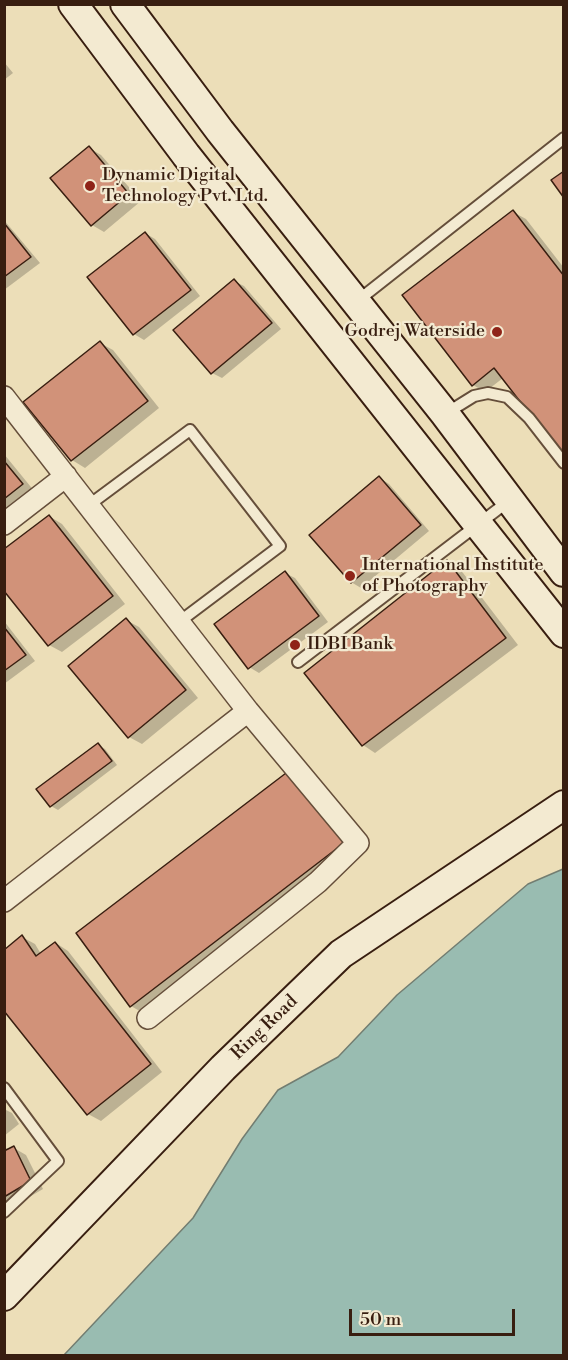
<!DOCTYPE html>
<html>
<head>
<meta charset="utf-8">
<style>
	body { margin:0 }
	#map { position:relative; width:568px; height:1360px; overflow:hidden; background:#ecdeb8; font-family:"Libre Bodoni",serif }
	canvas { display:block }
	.frame { position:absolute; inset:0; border:6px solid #381e10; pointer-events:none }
	.scale { position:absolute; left:349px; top:1309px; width:166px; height:27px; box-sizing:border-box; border:3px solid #381e10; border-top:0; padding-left:8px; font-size:18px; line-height:21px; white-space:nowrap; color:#381e10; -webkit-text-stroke:4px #f3ead1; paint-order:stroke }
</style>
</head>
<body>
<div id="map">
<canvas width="568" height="1360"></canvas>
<div class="frame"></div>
<div class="scale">50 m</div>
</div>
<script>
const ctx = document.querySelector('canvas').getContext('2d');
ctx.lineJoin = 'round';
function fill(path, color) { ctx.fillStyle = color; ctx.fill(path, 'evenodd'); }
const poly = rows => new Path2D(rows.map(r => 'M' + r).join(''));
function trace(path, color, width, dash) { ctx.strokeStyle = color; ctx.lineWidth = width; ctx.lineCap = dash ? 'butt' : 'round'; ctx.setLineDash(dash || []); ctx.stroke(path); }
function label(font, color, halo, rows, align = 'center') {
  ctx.font = font + ' "Libre Bodoni",serif'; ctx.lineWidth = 4.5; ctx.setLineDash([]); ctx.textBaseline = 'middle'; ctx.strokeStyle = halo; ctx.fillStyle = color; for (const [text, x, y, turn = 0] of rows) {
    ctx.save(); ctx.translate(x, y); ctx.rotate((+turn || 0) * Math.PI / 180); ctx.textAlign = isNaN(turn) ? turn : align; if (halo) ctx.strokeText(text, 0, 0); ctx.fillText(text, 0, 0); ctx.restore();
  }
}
const water = poly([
	[563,869,563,1355,64,1355,193,1218,242,1139,278,1090,338,1057,397,995,528,884,563,869]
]);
fill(water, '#99bcb1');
trace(water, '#727d71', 1.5);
fill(poly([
	[4,62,13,73,4,80],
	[89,148,101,155,141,201,104,232,92,225],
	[513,212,526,219,564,268,564,456,503,378,485,392,473,385],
	[4,220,40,263,4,290],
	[145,233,155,239,200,296,144,340,134,334],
	[234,281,244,286,281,329,222,378,212,373],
	[100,343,113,350,159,408,85,468,72,460,25,402],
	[4,454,35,492,4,515],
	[380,478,389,484,429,531,361,588,351,582],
	[49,516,62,524,125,604,62,652,49,645,4,588],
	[447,562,460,569,518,645,375,753,363,745],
	[285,573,295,578,328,622,259,673,249,667],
	[126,620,139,627,198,698,142,744,129,737],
	[4,621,35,661,4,684],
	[98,745,105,749,117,765,58,810,51,806,38,789],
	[290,772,356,850,143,1013,131,1006],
	[22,937,35,944,41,954,56,943,68,951,162,1072,101,1121,88,1114],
	[4,1109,12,1113,19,1124,4,1136],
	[4,1146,9,1151,14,1148,26,1155,43,1189,4,1212]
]), '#0003');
const building = poly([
	[89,146,129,194,91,226,50,178,89,146],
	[564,171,564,198,551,180,564,171],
	[513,210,564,276,564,458,494,368,472,386,402,295,513,210],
	[4,223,31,257,4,277,4,223],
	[145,232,191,290,133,335,87,277,145,232],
	[234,279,272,323,211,374,173,330,234,279],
	[100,341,148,401,71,461,23,402,100,341],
	[4,461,23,484,4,499,4,461],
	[379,476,421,525,351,583,309,535,379,476],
	[49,515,113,596,48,646,4,591,4,549,49,515],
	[447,560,506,638,362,746,304,673,447,560],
	[285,571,319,616,248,669,214,624,285,571],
	[126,618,186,690,128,738,68,666,126,618],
	[4,627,26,655,4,671,4,627],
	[98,743,112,761,50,807,36,789,98,743],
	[290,770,344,843,130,1007,76,933,290,770],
	[22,935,36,956,55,942,151,1064,87,1115,4,1011,4,950,22,935],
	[14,1146,31,1181,4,1197,4,1151,14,1146]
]);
fill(building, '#d19279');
trace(building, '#381e10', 1.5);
const lane = poly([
	[356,302,564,138],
	[445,414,474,396,488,393,507,397,529,418,564,463],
	[89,505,190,430,280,546,179,622],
	[298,662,510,500],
	[4,1088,58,1161,4,1212]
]);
const street = poly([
	[4,397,248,711,358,843,318,882,148,1018],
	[4,524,66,476],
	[4,901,248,711]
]);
const secondary = poly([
	[73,4,186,155,564,633],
	[125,4,220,131,445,414,564,572],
	[4,1296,223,1068,341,954,564,805]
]);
trace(lane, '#654e3a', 14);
trace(street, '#654e3a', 24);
trace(secondary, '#381e10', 32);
trace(lane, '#f3ead1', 10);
trace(street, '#f3ead1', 21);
trace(secondary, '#f3ead1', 28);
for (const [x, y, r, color] of [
	[90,186,6,"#8f2418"],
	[497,332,6,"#8f2418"],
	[350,576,6,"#8f2418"],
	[295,645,6,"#8f2418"]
]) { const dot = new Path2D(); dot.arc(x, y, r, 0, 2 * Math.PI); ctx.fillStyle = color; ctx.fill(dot); trace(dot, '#f3ead1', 2); }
label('18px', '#381e10', '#f3ead1', [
	["Dynamic Digital",102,176],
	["Technology Pvt. Ltd.",102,197],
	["Godrej Waterside",485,332,"right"],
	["International Institute",362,566],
	["of Photography",362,587],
	["IDBI Bank",307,645]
], 'left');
label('18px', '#381e10', '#f3ead1', [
	["Ring Road",265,1028,-44]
]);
</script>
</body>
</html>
